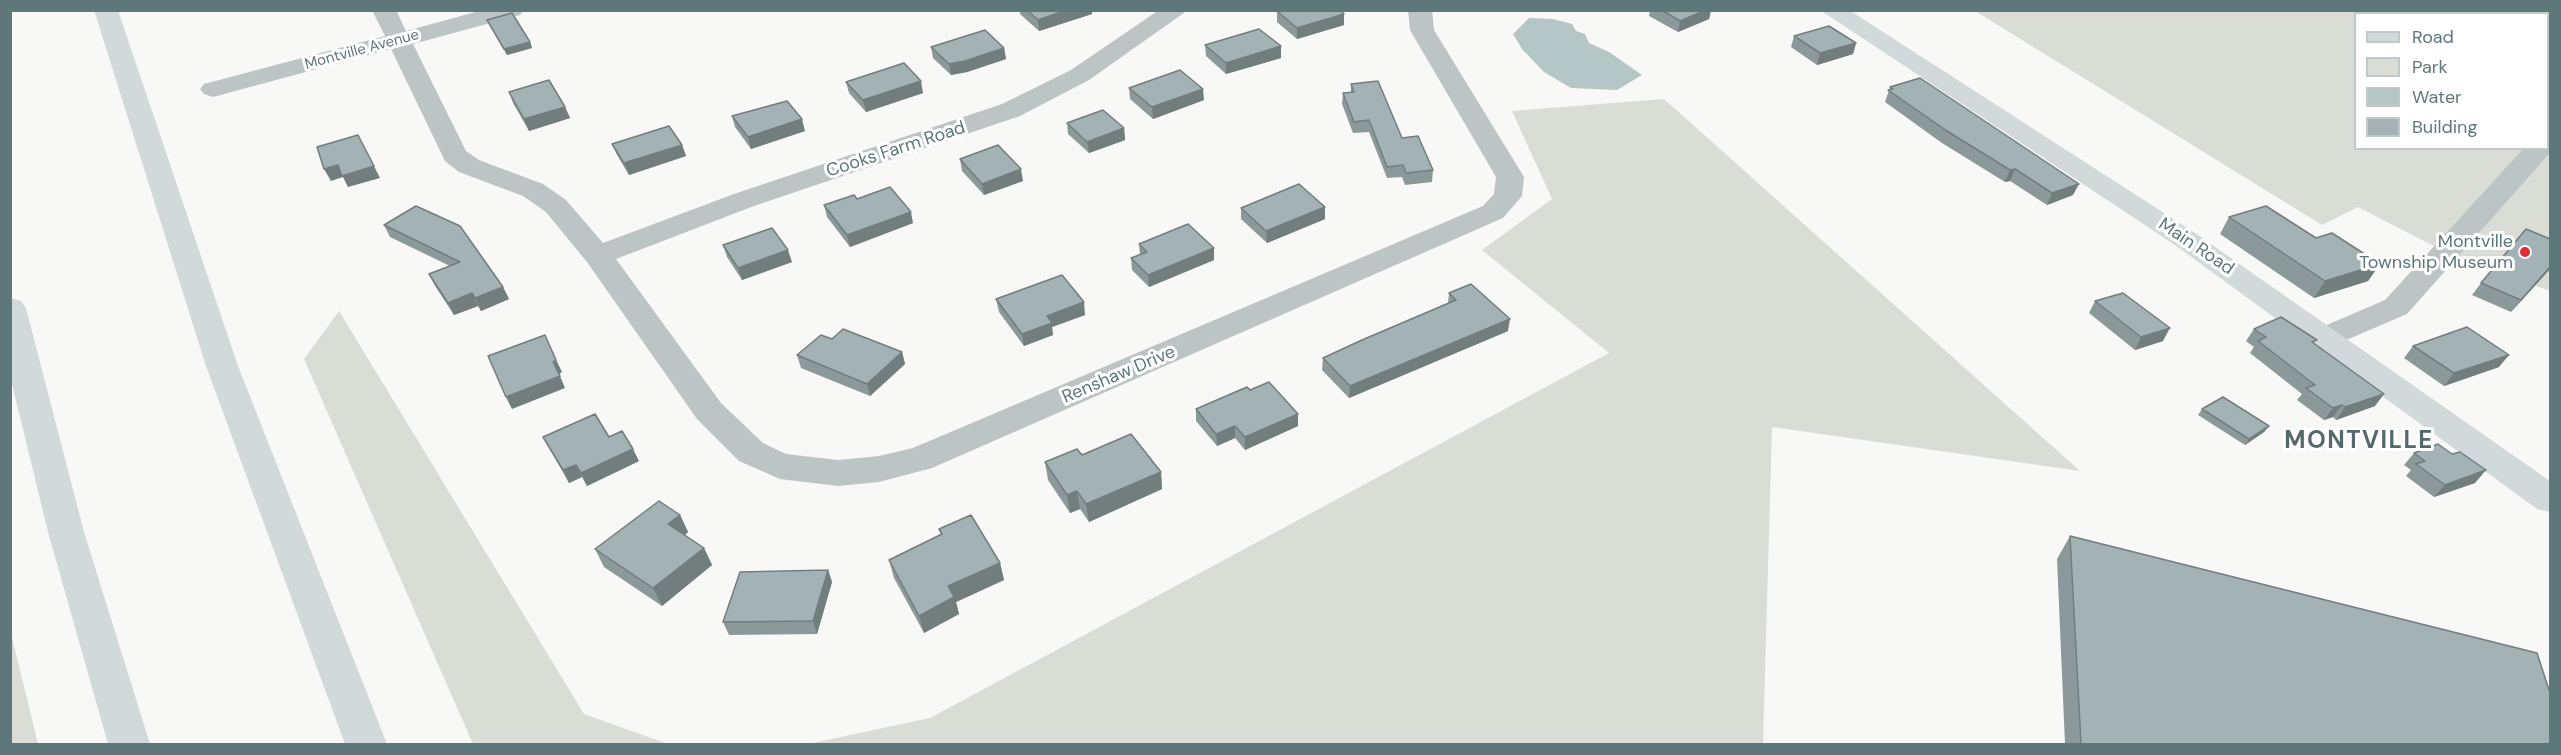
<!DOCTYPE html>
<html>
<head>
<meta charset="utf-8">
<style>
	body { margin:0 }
	#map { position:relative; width:2561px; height:755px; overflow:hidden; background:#f8f8f6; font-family:"DM Sans",sans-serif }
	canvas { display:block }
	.frame { position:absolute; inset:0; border:12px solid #5e777b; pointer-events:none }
	.legend { position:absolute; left:2354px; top:12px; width:195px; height:138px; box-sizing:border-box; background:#fff; border:2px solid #bfc9ca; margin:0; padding:8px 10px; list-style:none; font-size:18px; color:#5e777b }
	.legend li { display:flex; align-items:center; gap:12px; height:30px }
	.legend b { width:30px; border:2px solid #bfc9ca }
</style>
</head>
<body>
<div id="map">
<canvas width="2561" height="755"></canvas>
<div class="frame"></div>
<ul class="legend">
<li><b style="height:8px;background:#d2d9da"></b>Road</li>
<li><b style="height:16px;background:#daddd5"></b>Park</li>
<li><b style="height:16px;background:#b4c6c6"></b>Water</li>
<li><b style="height:16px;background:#a3b2b4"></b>Building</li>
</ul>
</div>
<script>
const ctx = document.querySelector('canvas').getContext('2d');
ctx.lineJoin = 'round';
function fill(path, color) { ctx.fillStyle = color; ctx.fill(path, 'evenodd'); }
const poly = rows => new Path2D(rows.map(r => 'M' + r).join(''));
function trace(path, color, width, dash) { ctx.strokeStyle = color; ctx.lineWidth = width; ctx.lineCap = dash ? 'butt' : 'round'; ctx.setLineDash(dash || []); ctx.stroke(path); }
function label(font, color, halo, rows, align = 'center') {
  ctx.font = font + ' "DM Sans",sans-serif'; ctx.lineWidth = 6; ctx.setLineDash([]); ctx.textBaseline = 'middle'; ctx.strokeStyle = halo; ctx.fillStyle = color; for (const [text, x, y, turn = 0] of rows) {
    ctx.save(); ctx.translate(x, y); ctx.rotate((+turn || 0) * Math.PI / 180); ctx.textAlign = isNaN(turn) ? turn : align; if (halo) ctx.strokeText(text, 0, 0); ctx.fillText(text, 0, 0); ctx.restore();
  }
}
fill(poly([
	[1975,11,2550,11,2550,291,2451,255,2358,207,2322,225],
	[2356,14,2548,14,2548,148,2356,148],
	[1664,99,2080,471,1772,427,1763,744,808,744,930,718,1609,353,1482,250,1552,199,1512,111],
	[339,311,584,714,668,744,473,744,304,359],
	[10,633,11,633,38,744,11,744]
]), '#daddd5');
fill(poly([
	[1529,18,1553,19,1572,24,1576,31,1585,34,1589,43,1609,52,1642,75,1617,90,1571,88,1544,72,1522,49,1513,34]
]), '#b4c6c6');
fill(poly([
	[372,10,396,10,406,31,483,10,524,10,520,15,413,44,466,151,479,160,543,184,566,200,603,243,734,194,1002,104,1071,70,1159,10,1188,10,1089,80,1020,116,754,206,616,259,721,403,763,443,786,454,838,460,879,456,913,448,1483,206,1494,194,1496,177,1410,30,1408,10,1432,10,1434,30,1524,177,1522,196,1503,218,932,468,879,482,838,486,780,479,739,461,697,419,587,262,546,212,523,196,459,172,445,161,391,49,213,97,204,94,200,89,204,84,385,36,372,10],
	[2548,142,2550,145,2549,154,2407,314,2337,344,2326,348,2315,344,2310,337,2315,330,2385,300,2524,148,2548,148,2548,142]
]), '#bcc4c6');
fill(poly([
	[1820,10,1849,10,2195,233,2550,481,2550,512,2537,509,2175,245,1820,10]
]), '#d2d9da');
fill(poly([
	[94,10,118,10,238,366,387,744,345,744,206,366,94,10],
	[10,298,21,301,26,308,84,532,150,744,108,744,48,532,10,376,10,298]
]), '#d2d9da');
fill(poly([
	[1020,10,1092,10,1092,14,1039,31,1020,14],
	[1650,10,1711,10,1709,19,1678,32,1649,16],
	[1277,11,1344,14,1344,25,1297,39,1277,22],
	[487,20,530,42,532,48,507,55],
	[1794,36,1856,43,1853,54,1817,65,1791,47],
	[1205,45,1281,58,1226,74,1206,56],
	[931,47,1004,48,1006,59,967,72,951,75,933,58],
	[846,82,923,93,866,112,849,93],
	[1351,84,1433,170,1432,182,1405,185,1402,177,1387,178,1369,132,1353,133,1342,104,1343,93,1351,92],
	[1890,87,2073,195,2047,205,2010,181,2005,182,1942,143,1885,102],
	[1129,88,1204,100,1153,119,1130,99],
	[509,92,565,107,570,118,529,131,513,103],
	[732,116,805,131,751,149,735,127],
	[1067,123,1124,128,1125,140,1089,153,1068,134],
	[612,144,682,145,686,156,629,175,617,155],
	[960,159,1023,181,984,195,962,171],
	[857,199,913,223,850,247,827,217,824,205],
	[416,206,503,287,509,299,481,311,478,306,454,315,435,286,429,274,450,266,390,237,384,225],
	[1241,208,1325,219,1267,243,1241,219],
	[2229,217,2380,264,2368,281,2314,298,2220,234],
	[1139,244,1214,248,1214,260,1149,287,1132,270,1131,258,1140,255],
	[723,245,792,262,742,280,727,257],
	[2550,269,2511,312,2472,295,2481,283],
	[1449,293,1508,331,1349,398,1322,370,1323,358,1448,303],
	[996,299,1085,315,1052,327,1053,335,1024,346,999,312],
	[2095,301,2163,341,2135,350,2089,313],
	[2254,329,2314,343,2375,406,2336,420,2333,417,2324,420,2297,400,2302,394,2250,353,2254,347,2246,341],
	[2413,346,2499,367,2444,386,2404,358],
	[902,352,905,364,870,396,801,368,797,355],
	[1250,390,1298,426,1245,450,1235,438,1217,446,1196,421,1196,409],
	[2202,409,2269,426,2264,432,2245,445,2198,415],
	[543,437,609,437,639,461,587,486,582,477,569,483],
	[2414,453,2452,454,2475,483,2434,497,2406,476,2411,470,2404,465],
	[1082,455,1161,472,1162,489,1089,522,1080,509,1070,513,1048,480,1045,462],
	[680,515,688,532,685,535,704,548,712,565,662,606,604,567,595,549],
	[939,529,1000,563,1004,580,956,602,959,614,924,633,894,578,889,560,941,535],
	[2070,536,2550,744,2065,744,2057,559],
	[828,570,832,582,817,634,729,635,723,622]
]), '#8c999b');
fill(poly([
	[1067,10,1092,10,1092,14,1039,31,1038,20],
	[1706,10,1711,10,1709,19,1678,32,1680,21],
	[1344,14,1344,25,1297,39,1297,28],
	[530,42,532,48,507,55,504,49],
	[1856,43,1853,54,1817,65,1820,53],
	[1281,46,1281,58,1226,74,1226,63],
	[1004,48,1006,59,967,72,951,75,949,64],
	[921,81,923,93,866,112,863,100],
	[1203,89,1204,100,1153,119,1152,107],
	[565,107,570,118,529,131,524,119],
	[802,119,805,131,751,149,748,137],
	[1124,128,1125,140,1089,153,1087,142],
	[682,145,686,156,629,175,624,163],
	[338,165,374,166,380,178,348,187,343,177,331,181,324,169],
	[1021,169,1023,181,984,195,982,184],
	[2015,169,2010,181,2005,182,2010,170],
	[2079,184,2073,195,2047,205,2052,193],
	[1325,207,1325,219,1267,243,1266,231],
	[911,212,913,223,850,247,847,235],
	[1214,248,1214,260,1149,287,1148,275],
	[788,250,792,262,742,280,738,268],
	[2380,264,2368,281,2314,298,2325,281],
	[2550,267,2550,269,2511,312,2521,300],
	[503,287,509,299,481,311,475,298],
	[472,293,478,306,454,315,448,303],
	[1084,302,1085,315,1052,327,1053,335,1024,346,1022,334,1047,316],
	[1510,319,1508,331,1349,398,1350,386],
	[2170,328,2163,341,2135,350,2141,337],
	[550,347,562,372,559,374,553,362],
	[902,352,905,364,870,396,867,384],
	[2509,355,2499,367,2444,386,2454,373],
	[560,376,565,388,512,409,506,397],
	[2384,394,2375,406,2336,420,2345,407],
	[2342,405,2333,417,2324,420,2333,408],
	[1298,414,1298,426,1245,450,1245,437],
	[1235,426,1235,438,1217,446,1216,434],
	[2269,426,2264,432,2245,445,2249,439],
	[633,449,639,461,587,486,581,473],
	[576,465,582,477,569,483,563,470],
	[2486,470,2475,483,2434,497,2445,485],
	[1161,472,1162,489,1089,522,1086,504],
	[1077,491,1080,509,1070,513,1067,495],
	[680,515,688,532,676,542,668,524],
	[704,548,712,565,662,606,653,588],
	[1000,563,1004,580,956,602,959,614,924,633,919,616,948,586],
	[828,570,832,582,817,634,813,621]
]), '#727d7e');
const building = poly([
	[1027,10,1067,10,1038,20,1027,10],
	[1280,10,1340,10,1344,14,1297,28,1277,11,1280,10],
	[1662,10,1706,10,1680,21,1662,10],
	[512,13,530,42,504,49,487,20,512,13],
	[1829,26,1856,43,1820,53,1794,36,1829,26],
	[1259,29,1281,46,1226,63,1205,45,1259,29],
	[985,30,1004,48,965,61,949,64,931,47,985,30],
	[904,63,921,81,863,100,846,82,904,63],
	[1180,70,1203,89,1152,107,1129,88,1180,70],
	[1920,78,2079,184,2052,193,2015,169,2010,170,1947,131,1888,90,1893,89,1890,87,1920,78],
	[549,80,565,107,524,119,509,92,549,80],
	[1378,81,1402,138,1418,136,1433,170,1406,173,1403,165,1387,167,1369,120,1354,122,1343,93,1354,92,1351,84,1378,81],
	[787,101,802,119,748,137,732,116,787,101],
	[1103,110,1124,128,1087,142,1067,123,1103,110],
	[669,126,682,145,624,163,612,144,669,126],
	[358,135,374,166,342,176,338,165,324,169,317,147,358,135],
	[998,145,1021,169,982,184,960,159,998,145],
	[1299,184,1325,207,1266,231,1241,208,1299,184],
	[890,187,911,212,847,235,824,205,854,195,857,199,890,187],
	[416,206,460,226,503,287,475,298,472,293,448,303,429,274,460,262,384,225,416,206],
	[2266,206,2316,238,2332,233,2380,264,2325,281,2229,217,2266,206],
	[1188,224,1214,248,1148,275,1131,258,1147,252,1139,244,1188,224],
	[772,228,788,250,738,268,723,245,772,228],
	[2526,229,2550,239,2550,267,2521,300,2481,283,2526,229],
	[1062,275,1084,302,1047,316,1052,323,1022,334,996,299,1062,275],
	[1471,284,1510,319,1350,386,1323,358,1362,340,1456,300,1449,293,1471,284],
	[2123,293,2170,328,2141,337,2095,301,2123,293],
	[2281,317,2317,340,2312,342,2384,394,2345,407,2342,405,2333,408,2306,388,2315,385,2258,341,2266,337,2254,329,2281,317],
	[2467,327,2509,355,2454,373,2413,346,2467,327],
	[843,329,902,352,867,384,797,355,821,335,832,339,843,329],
	[545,335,556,360,553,362,560,376,506,397,488,356,545,335],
	[1269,382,1298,414,1245,437,1235,426,1216,434,1196,409,1247,387,1250,390,1269,382],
	[2223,397,2269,426,2249,439,2202,409,2223,397],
	[595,414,609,437,622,431,633,449,581,473,576,465,563,470,543,437,595,414],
	[1131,434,1161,472,1086,504,1077,491,1067,495,1045,462,1077,449,1082,455,1131,434],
	[2438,444,2452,454,2460,452,2486,470,2445,485,2416,464,2425,461,2414,453,2438,444],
	[659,501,680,515,668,524,704,548,653,588,595,549,659,501],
	[971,515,1000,563,948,586,954,597,919,616,889,560,942,534,939,529,971,515],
	[2070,536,2537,653,2550,693,2550,744,2081,744,2070,536],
	[828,570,813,621,723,622,740,572,828,570]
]);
fill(building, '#a3b2b4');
trace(building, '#727d7e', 1.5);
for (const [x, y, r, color] of [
	[2525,252,6,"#e32b36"]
]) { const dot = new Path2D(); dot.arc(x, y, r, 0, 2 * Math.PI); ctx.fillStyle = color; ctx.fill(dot); trace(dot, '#fff', 2); }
label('15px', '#5e777b', '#fff', [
	["Montville Avenue",362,50,-15]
]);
label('18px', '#5e777b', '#fff', [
	["Cooks Farm Road",896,150,-18],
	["Main Road",2196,247,34],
	["Renshaw Drive",1119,375,-23]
]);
label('18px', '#5e777b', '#fff', [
	["Montville",2513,242],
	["Township Museum",2513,263]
], 'right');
ctx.letterSpacing = '1.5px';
label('bold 24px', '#55686c', '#fff', [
	["MONTVILLE",2359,442]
]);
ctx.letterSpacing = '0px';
</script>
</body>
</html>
